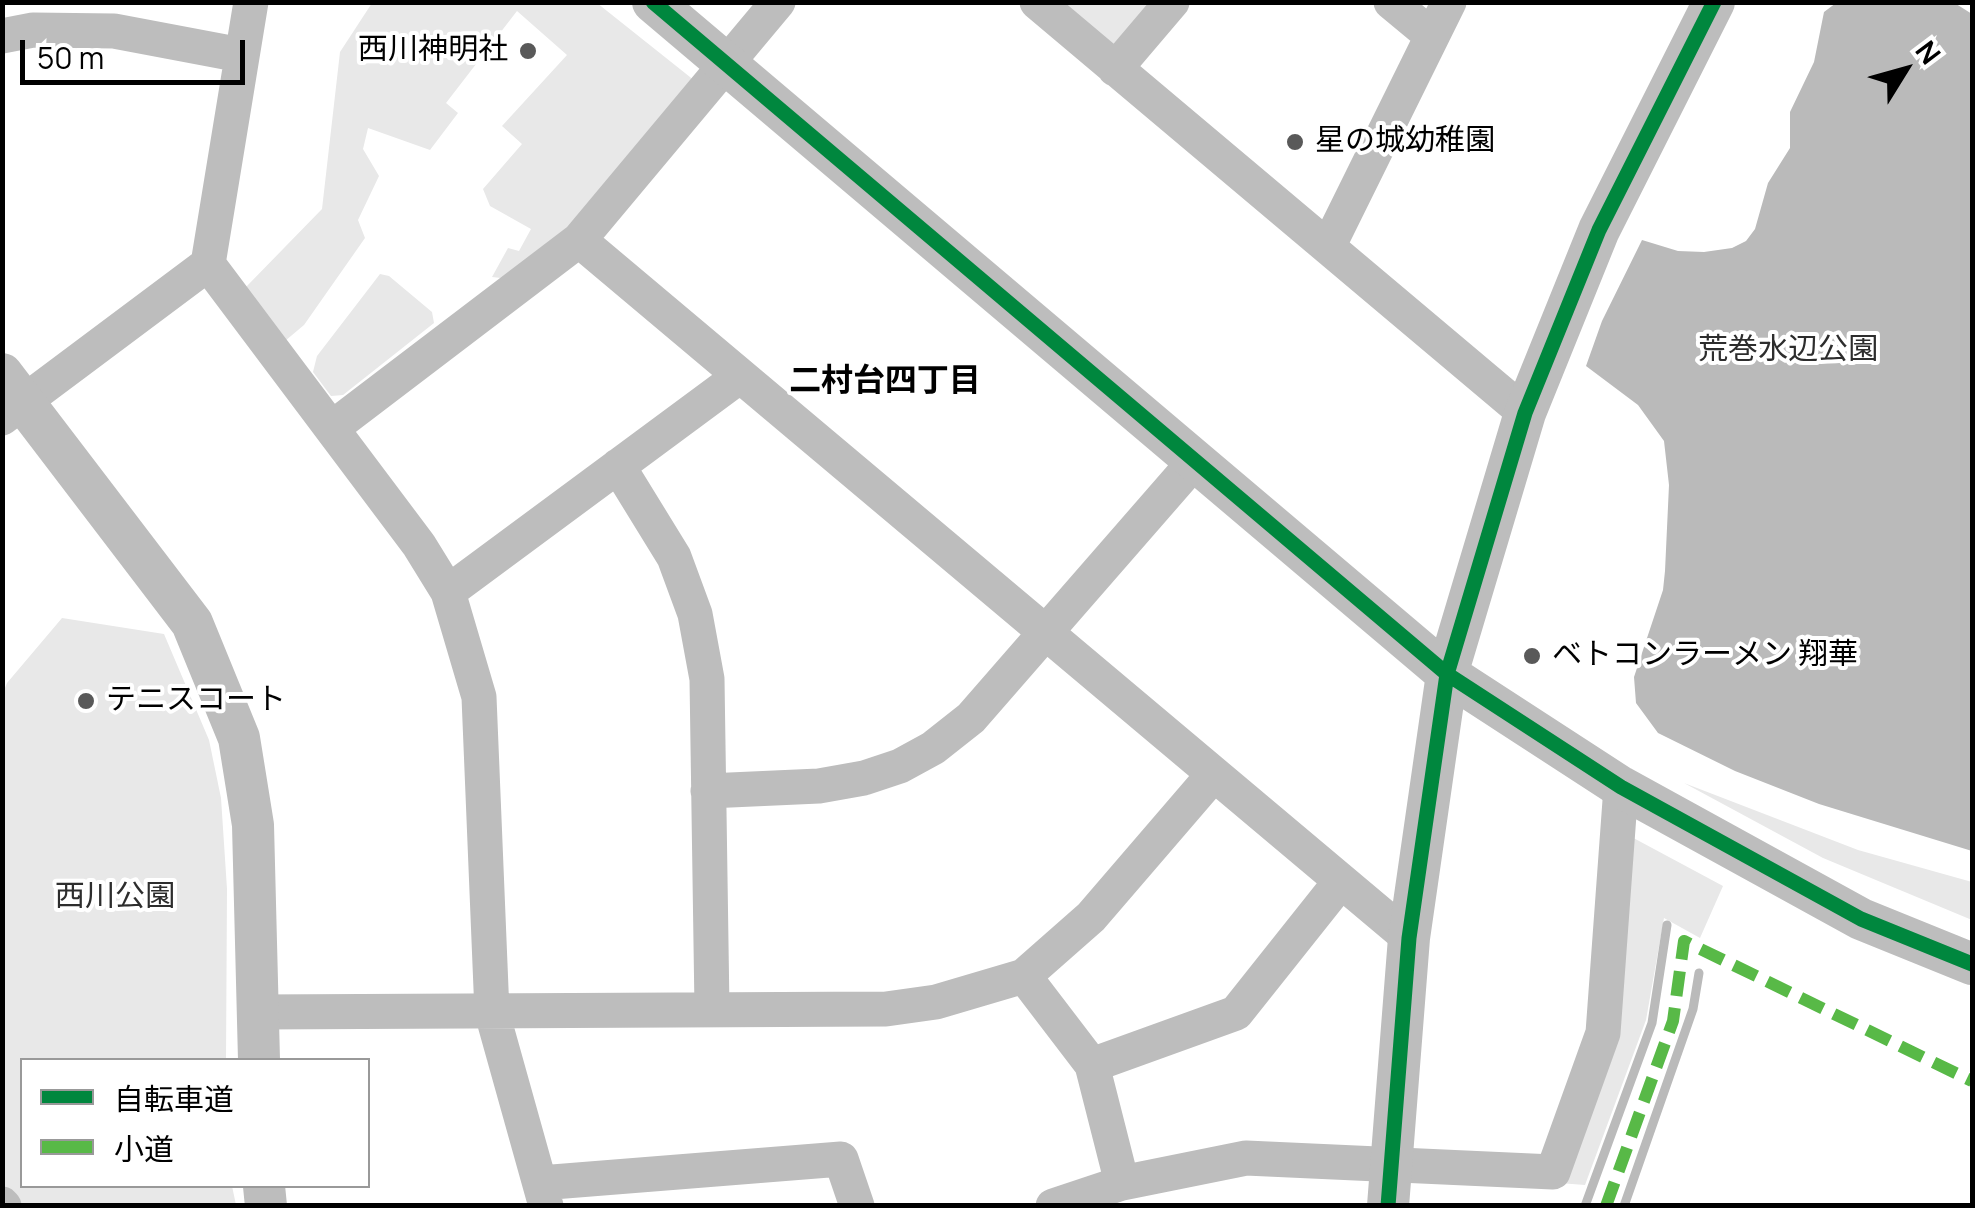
<!DOCTYPE html>
<html>
<head>
<meta charset="utf-8">
<style>
	body { margin:0 }
	#map { position:relative; width:1975px; height:1208px; overflow:hidden; background:#fff; font-family:Manrope,"Noto Sans JP",sans-serif }
	canvas { display:block }
	.frame { position:absolute; inset:0; border:5px solid #000; pointer-events:none }
	.legend { position:absolute; left:20px; top:1058px; width:350px; height:130px; box-sizing:border-box; background:#fff; border:2px solid #999; margin:0; padding:12px 18px; list-style:none; font-size:30px; color:#000 }
	.legend li { display:flex; align-items:center; gap:20px; height:50px }
	.legend b { width:50px; border:2px solid #999 }
	.north { position:absolute; left:1855px; top:20px; width:100px; height:100px; -webkit-text-stroke:8px #fff; paint-order:stroke; rotate:53deg; font-size:28px; font-weight:700; line-height:40px; text-align:center; color:#000 }
	.north::after { content:''; display:block; margin:auto; width:35px; height:45px; background:#000; clip-path:polygon(50% 0,100% 100%,50% 72%,0 100%) }
	.scale { position:absolute; left:20px; top:40px; width:225px; height:45px; box-sizing:border-box; border:5px solid #000; border-top:0; padding-left:12px; font-size:30px; line-height:35px; white-space:nowrap; color:#000; -webkit-text-stroke:8px #fff; paint-order:stroke }
</style>
</head>
<body>
<div id="map">
<canvas width="1975" height="1208"></canvas>
<div class="frame"></div>
<ul class="legend">
<li><b style="height:12px;background:#00873e"></b>自転車道</li>
<li><b style="height:12px;background:#58b947"></b>小道</li>
</ul>
<div class="north">N</div>
<div class="scale">50 m</div>
</div>
<script>
const ctx = document.querySelector('canvas').getContext('2d');
ctx.lineJoin = 'round';
function fill(path, color) { ctx.fillStyle = color; ctx.fill(path, 'evenodd'); }
const poly = rows => new Path2D(rows.map(r => 'M' + r).join(''));
function trace(path, color, width, dash) { ctx.strokeStyle = color; ctx.lineWidth = width; ctx.lineCap = dash ? 'butt' : 'round'; ctx.setLineDash(dash || []); ctx.stroke(path); }
function label(font, color, halo, rows, align = 'center') {
  ctx.font = font + ' Manrope,"Noto Sans JP",sans-serif'; ctx.lineWidth = 8; ctx.setLineDash([]); ctx.textBaseline = 'middle'; ctx.strokeStyle = halo; ctx.fillStyle = color; for (const [text, x, y, turn = 0] of rows) {
    ctx.save(); ctx.translate(x, y); ctx.rotate((+turn || 0) * Math.PI / 180); ctx.textAlign = isNaN(turn) ? turn : align; if (halo) ctx.strokeText(text, 0, 0); ctx.fillText(text, 0, 0); ctx.restore();
  }
}
fill(poly([
	[372,3,597,3,695,81,571,226,501,278,492,277,508,248,519,251,531,229,490,206,483,189,522,144,502,126,567,55,517,11,446,103,458,113,430,150,368,128,363,149,379,176,358,220,365,238,304,325,285,341,246,287,322,209,340,52],
	[1056,3,1160,3,1125,45,1107,46],
	[380,274,389,276,432,312,434,323,343,395,331,396,313,372,317,356],
	[62,618,164,634,209,740,221,798,227,889,226,1060,22,1060,22,1186,232,1186,236,1205,21,1205,3,1184,3,693,7,683],
	[1684,783,1858,850,1972,882,1972,920,1823,858],
	[1626,834,1723,886,1700,938,1664,918,1646,1020,1585,1185,1559,1183]
]), '#e8e8e8');
fill(poly([
	[1953,2,1972,14,1972,851,1819,804,1735,771,1658,733,1636,703,1634,677,1663,590,1665,571,1669,485,1664,441,1638,405,1586,366,1602,321,1642,240,1678,251,1704,252,1732,248,1746,241,1755,229,1768,183,1790,148,1790,112,1814,62,1824,12,1836,3]
]), '#bababa');
trace(poly([
	[1585,1206,1652,1023,1667,925],
	[1624,1206,1693,1009,1699,973]
]), '#bababa', 9);
trace(poly([
	[1037,2,1525,413],
	[1391,2,1432,36],
	[2,36,33,30,114,31,241,55],
	[1115,69,1172,2],
	[579,240,1409,938],
	[1328,247,1449,2],
	[208,264,419,545,448,592,479,697,492,1013,546,1206],
	[2,418,208,264,251,2],
	[332,428,579,240,778,2],
	[618,466,674,557,695,614,707,679,712,1009],
	[448,592,740,376],
	[708,791,819,786,864,778,900,766,933,748,971,718,1195,461],
	[1024,976,1092,1065,1122,1183],
	[257,1012,886,1009,936,1002,1024,976,1091,917,1214,774],
	[1092,1065,1236,1013,1341,881],
	[540,1183,841,1159,857,1206],
	[2,1204,4,1206],
	[1053,1206,1122,1183,1246,1158,1553,1172,1603,1033,1621,787]
]), '#bdbdbd', 35);
trace(poly([
	[653,2,1447,674,1621,787,1861,919,1972,964],
	[2,374,192,623,239,738,253,825,259,1060],
	[264,1186,266,1206],
	[1388,1206,1409,938,1447,674,1525,413,1599,230,1714,2]
]), '#bdbdbd', 42);
trace(poly([
	[1606,1206,1673,1021,1684,941,1972,1081]
]), '#58b947', 12, [25, 12]);
trace(poly([
	[653,2,1447,674,1621,787,1861,919,1972,964],
	[1388,1206,1409,938,1447,674,1525,413,1599,230,1714,2]
]), '#00873e', 15);
for (const [x, y, r, color] of [
	[528,51,10,"#595959"],
	[1295,142,10,"#595959"],
	[1532,656,10,"#595959"],
	[86,701,10,"#595959"]
]) { const dot = new Path2D(); dot.arc(x, y, r, 0, 2 * Math.PI); ctx.fillStyle = color; ctx.fill(dot); trace(dot, '#fff', 4); }
label('30px', '#000', '#fff', [
	["西川神明社",508,51,"right"],
	["星の城幼稚園",1315,142],
	["ベトコンラーメン 翔華",1552,656],
	["テニスコート",106,701]
], 'left');
label('30px', '#2d2d2d', '#fff', [
	["荒巻水辺公園",1788,351],
	["西川公園",115,898]
]);
label('bold 32px', '#000', '#fff', [
	["二村台四丁目",885,382]
]);
</script>
</body>
</html>
